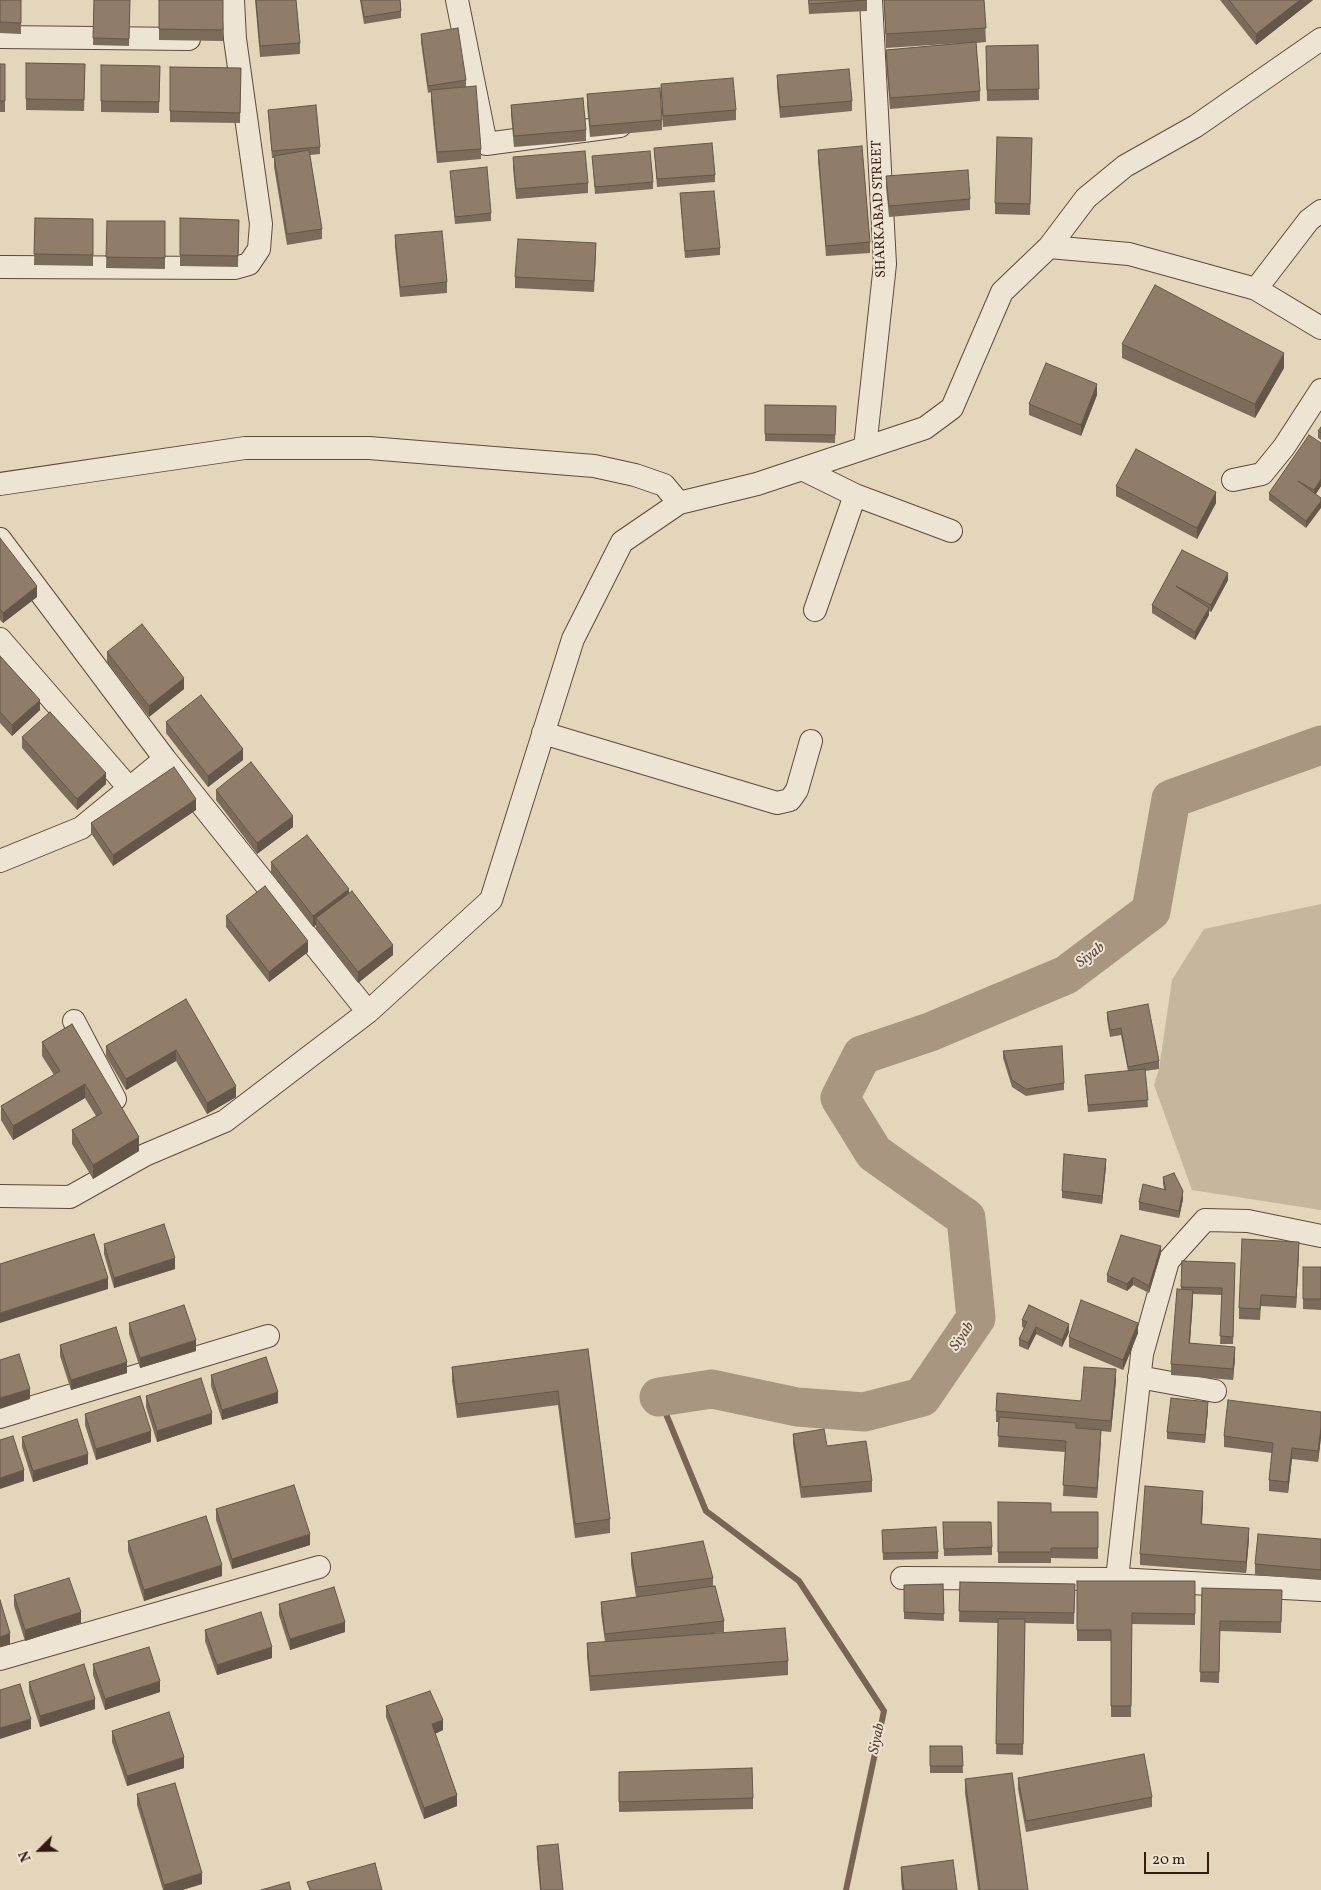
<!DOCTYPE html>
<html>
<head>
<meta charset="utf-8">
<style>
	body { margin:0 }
	#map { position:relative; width:1321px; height:1890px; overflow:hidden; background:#e3d6bb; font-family:Vollkorn,serif }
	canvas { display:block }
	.north { position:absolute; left:15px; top:1825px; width:50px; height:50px; -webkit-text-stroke:4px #ede4d3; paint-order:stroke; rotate:247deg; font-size:14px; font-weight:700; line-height:20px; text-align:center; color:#351a10 }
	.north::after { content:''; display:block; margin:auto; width:18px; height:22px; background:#351a10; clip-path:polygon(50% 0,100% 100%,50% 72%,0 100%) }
	.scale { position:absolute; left:1144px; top:1852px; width:65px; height:22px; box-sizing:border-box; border:2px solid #351a10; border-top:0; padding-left:6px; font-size:15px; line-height:18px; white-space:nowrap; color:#351a10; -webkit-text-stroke:4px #ede4d3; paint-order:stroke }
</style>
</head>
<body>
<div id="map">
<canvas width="1321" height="1890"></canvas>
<div class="north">N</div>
<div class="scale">20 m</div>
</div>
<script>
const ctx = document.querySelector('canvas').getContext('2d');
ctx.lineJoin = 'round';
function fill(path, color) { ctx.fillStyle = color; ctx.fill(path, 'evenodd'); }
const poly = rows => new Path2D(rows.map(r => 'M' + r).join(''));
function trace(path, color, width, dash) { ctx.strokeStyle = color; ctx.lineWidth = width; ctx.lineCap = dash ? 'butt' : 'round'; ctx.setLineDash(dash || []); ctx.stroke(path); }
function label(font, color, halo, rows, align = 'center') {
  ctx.font = font + ' Vollkorn,serif'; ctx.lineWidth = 4; ctx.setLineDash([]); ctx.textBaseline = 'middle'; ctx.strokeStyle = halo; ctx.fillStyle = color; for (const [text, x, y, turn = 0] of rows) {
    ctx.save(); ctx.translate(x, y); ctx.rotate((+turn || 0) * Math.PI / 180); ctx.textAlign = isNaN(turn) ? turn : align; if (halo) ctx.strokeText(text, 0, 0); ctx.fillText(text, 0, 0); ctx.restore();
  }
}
fill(poly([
	[1321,904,1321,1210,1192,1190,1154,1085,1159,1069,1172,980,1204,929]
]), '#c5b69e');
trace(poly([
	[659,1397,706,1511,799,1581,884,1711,846,1890]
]), '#7a6454', 6);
trace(poly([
	[659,1397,712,1389,797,1407,864,1412,922,1397,976,1318,966,1218,874,1153,840,1098,862,1055,930,1032,1066,975,1151,911,1171,799,1321,745]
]), '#a89681', 39);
const minor = poly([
	[457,0,486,144,620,126],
	[0,37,189,39],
	[1049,247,1086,198,1125,166,1196,126,1321,39],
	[0,267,235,268,249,264,259,249,261,224,235,39,233,0],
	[1256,289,1309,220,1321,211],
	[865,448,885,264,871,0],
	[802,469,855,495,815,610],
	[1233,480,1262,474,1284,447,1321,390],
	[0,484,245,448,369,448,594,466,635,475,664,485,679,503],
	[855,495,951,531],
	[0,539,165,759,368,1012],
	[0,639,129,788],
	[543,733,777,803,790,800,797,790,811,741],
	[0,861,81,828,165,759],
	[74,1021,115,1099],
	[0,1196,70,1197,145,1155,225,1121,368,1012,491,900,573,639,622,542,679,503,757,484,925,428,952,408,1002,292,1049,247,1129,254,1256,289,1321,328],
	[1139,1377,1215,1391],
	[0,1417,268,1336],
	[902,1578,1117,1579,1321,1590],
	[1117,1579,1142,1354,1168,1261,1205,1220,1248,1221,1321,1236],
	[0,1659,319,1567]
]);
trace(minor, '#60493b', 24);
trace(minor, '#ede4d3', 22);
fill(poly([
	[0,0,21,0,21,34,0,33],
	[94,0,130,0,129,46,93,45],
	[159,0,223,0,223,41,159,40],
	[255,0,296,0,300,43,300,54,260,57],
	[360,0,400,0,401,11,401,18,364,24],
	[808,0,867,0,867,11,809,14],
	[884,0,984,0,986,42,976,43,980,91,980,101,890,109,886,61,886,50,962,43,886,48],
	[1220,0,1313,0,1256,45],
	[421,34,466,80,466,87,481,149,481,159,437,163,431,101,431,92,428,93,421,42],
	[1038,45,1039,100,987,101,986,46],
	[26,63,85,64,84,111,26,110],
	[0,64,5,64,5,112,0,112],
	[101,65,160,66,159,113,101,112],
	[170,67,241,68,240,123,170,122],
	[777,75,852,101,852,111,780,118,777,86],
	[661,84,736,110,736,120,663,127,661,95],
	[587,94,662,120,662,130,590,137,587,105],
	[511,105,586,130,586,141,514,147,511,115],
	[268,110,320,147,320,154,310,155,322,229,322,239,287,245,274,167,274,158,272,158],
	[1032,138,1030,215,995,214,995,203],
	[654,148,715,175,715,182,657,187],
	[818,150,870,242,870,253,826,256,818,160],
	[592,156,653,182,653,189,595,194],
	[513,157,588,183,588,193,516,199,513,168],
	[450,171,491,213,491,221,455,224],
	[886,176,970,199,970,210,889,217,886,187],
	[680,193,720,248,720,255,685,258],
	[35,218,93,219,93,266,34,265],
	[180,218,239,220,238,267,180,266],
	[107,221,165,221,165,269,106,268],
	[395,235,447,282,447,293,400,297,395,246],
	[596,254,594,292,515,288,515,277],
	[1122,344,1284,368,1255,418,1122,358],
	[1097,395,1081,436,1029,415,1029,404],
	[765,405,836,406,835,443,765,441],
	[1321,427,1321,440,1318,438,1318,431],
	[1321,443,1321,486,1316,494,1306,528,1269,500,1269,493],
	[1116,486,1216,503,1197,539,1116,496],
	[0,538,37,597,3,623,0,620],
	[1182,550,1228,580,1211,612,1209,611,1209,615,1195,640,1152,613,1152,605],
	[107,652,184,689,149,717,107,662],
	[0,656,40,710,12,736,0,723],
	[166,722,243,760,208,787,166,733],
	[22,737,106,784,77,810,22,748],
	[216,790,293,827,257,854,216,800],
	[196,810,113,866,91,833,91,823],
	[271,862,349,893,393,955,358,983,316,929,316,925,313,927,271,873],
	[226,916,308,952,269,982,226,927],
	[186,999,236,1097,207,1114,176,1061,126,1090,106,1056,106,1046],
	[1107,1012,1159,1061,1159,1069,1145,1071,1148,1107,1088,1112,1085,1075,1128,1071,1121,1035,1110,1037,1107,1019],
	[72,1024,139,1151,93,1179,72,1144,72,1130,96,1116,85,1098,13,1140,1,1120,1,1106,54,1075,42,1056,42,1042],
	[1003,1051,1064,1083,1064,1090,1026,1096,1012,1087,1003,1058],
	[1106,1166,1102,1204,1062,1198,1062,1191],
	[1163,1177,1183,1199,1179,1218,1139,1210,1139,1202,1164,1189,1163,1184],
	[104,1244,175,1269,114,1288,104,1254],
	[1161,1253,1149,1293,1133,1285,1127,1291,1107,1282,1107,1275],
	[1299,1253,1296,1308,1261,1306,1260,1320,1239,1319,1239,1308],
	[1182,1261,1235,1263,1233,1344,1220,1344,1222,1295,1193,1294,1190,1343,1235,1358,1233,1380,1171,1375,1171,1364,1181,1289],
	[1303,1267,1321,1267,1321,1310,1303,1309],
	[1022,1320,1069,1332,1062,1347,1036,1334,1028,1350,1019,1346,1019,1339,1024,1328,1022,1327],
	[129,1323,196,1351,140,1368,129,1334],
	[1138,1333,1123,1370,1069,1347,1069,1337],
	[60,1345,127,1373,71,1390,60,1356],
	[588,1349,610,1519,610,1533,575,1538,558,1405,457,1418,452,1381,452,1367],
	[211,1375,278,1403,222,1420,211,1386],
	[1116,1380,1111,1432,1101,1431,1097,1498,1063,1496,1065,1452,998,1447,999,1422,996,1422,996,1411,1081,1401],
	[146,1396,212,1424,157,1442,146,1407],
	[1208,1409,1205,1443,1167,1439,1167,1432],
	[1321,1412,1321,1437,1318,1462,1292,1459,1288,1493,1269,1491,1269,1480,1272,1453,1224,1447,1224,1436],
	[85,1414,151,1442,96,1460,85,1425],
	[793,1434,827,1446,872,1481,872,1492,801,1498,793,1444],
	[22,1437,88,1464,33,1482,22,1447],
	[998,1502,1051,1512,1098,1512,1098,1559,1051,1558,1051,1563,998,1563],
	[1203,1502,1202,1524,1249,1539,1246,1573,1140,1565,1140,1554],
	[216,1509,310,1545,232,1569,216,1520],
	[943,1522,992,1547,992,1555,944,1556],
	[882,1530,938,1552,938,1559,883,1560],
	[1321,1539,1321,1580,1255,1575,1255,1564],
	[128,1541,222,1576,144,1601,128,1551],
	[631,1553,713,1578,713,1587,724,1621,724,1632,705,1634,788,1661,788,1675,590,1691,587,1657,587,1643,605,1642,601,1613,601,1602,636,1597,631,1564],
	[1077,1581,1195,1581,1195,1625,1132,1624,1131,1717,1111,1717,1111,1641,1077,1641],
	[960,1582,1075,1584,1074,1624,1025,1623,1023,1755,996,1754,998,1623,959,1622],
	[943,1584,944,1621,904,1619,904,1585],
	[1202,1588,1282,1590,1281,1633,1220,1631,1219,1683,1200,1682],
	[14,1595,81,1623,25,1641,14,1606],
	[279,1604,345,1632,290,1650,279,1615],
	[205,1630,272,1658,217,1675,205,1641],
	[93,1664,160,1692,105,1710,93,1675],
	[29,1682,95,1709,40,1727,29,1692],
	[386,1706,443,1730,435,1734,457,1806,424,1819,386,1717],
	[112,1731,184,1768,127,1786,112,1742],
	[930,1746,962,1746,963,1773,930,1773],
	[619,1772,753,1798,753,1809,619,1812],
	[1018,1778,1152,1797,1152,1807,1026,1832,1018,1789],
	[965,1779,1028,1890,978,1890,965,1793],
	[137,1794,202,1884,182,1890,163,1890,137,1805],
	[537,1846,563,1890,540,1890,537,1857],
	[901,1867,957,1890,902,1890,901,1881]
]), '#7b6b5a');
fill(poly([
	[1300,0,1313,0,1256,45,1256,34],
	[1284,353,1284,368,1255,418,1255,404],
	[1097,384,1097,395,1081,436,1081,425],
	[1321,479,1321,486,1314,497,1314,490],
	[1216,492,1216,503,1197,539,1197,528],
	[1321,501,1321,508,1306,528,1306,521],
	[1228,573,1228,580,1211,612,1211,605],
	[37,586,37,597,3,623,3,613],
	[1209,608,1209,615,1195,640,1195,632],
	[184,678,184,689,149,717,149,706],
	[40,700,40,710,12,736,12,725],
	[243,749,243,760,208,787,208,776],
	[106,773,106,784,77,810,77,799],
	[196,799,196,810,113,866,113,855],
	[293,816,293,827,257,854,257,843],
	[349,889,349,899,316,918,316,925,313,927,313,916],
	[308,941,308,952,269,982,269,972],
	[393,945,393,955,358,983,358,972],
	[176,1050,176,1061,126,1090,126,1079],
	[85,1084,85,1098,13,1140,13,1126],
	[236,1086,236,1097,207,1114,207,1103],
	[139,1137,139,1151,93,1179,93,1165],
	[1106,1159,1106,1166,1102,1204,1102,1196],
	[1183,1191,1183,1199,1179,1218,1179,1211],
	[1299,1242,1299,1253,1296,1308,1296,1297],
	[1161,1246,1161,1253,1149,1293,1149,1286],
	[175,1258,175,1269,114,1288,114,1278],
	[1133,1277,1133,1285,1127,1291,1127,1284],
	[108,1278,108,1289,0,1323,0,1313],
	[1193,1290,1193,1301,1189,1354,1189,1343],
	[1138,1323,1138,1333,1123,1370,1123,1360],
	[1069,1324,1069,1332,1062,1347,1062,1340],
	[1036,1327,1036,1334,1028,1350,1028,1343],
	[196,1340,196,1351,140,1368,140,1358],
	[1235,1347,1235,1358,1233,1380,1233,1369],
	[127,1362,127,1373,71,1390,71,1380],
	[1116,1369,1116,1380,1111,1432,1111,1421],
	[30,1389,30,1399,0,1409,0,1398],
	[278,1392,278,1403,222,1420,222,1410],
	[1208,1402,1208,1409,1205,1443,1205,1435],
	[212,1413,212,1424,157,1442,157,1431],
	[1321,1427,1321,1437,1318,1462,1318,1451],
	[1101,1430,1101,1441,1097,1498,1097,1488],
	[151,1431,151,1442,96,1460,96,1449],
	[1292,1448,1292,1459,1288,1493,1288,1482],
	[88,1454,88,1464,33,1482,33,1471],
	[24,1470,24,1481,0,1489,0,1478],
	[1203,1491,1203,1502,1201,1535,1201,1524],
	[1249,1528,1249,1539,1246,1573,1246,1562],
	[310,1534,310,1545,232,1569,232,1559],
	[222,1565,222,1576,144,1601,144,1590],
	[81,1612,81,1623,25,1641,25,1630],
	[345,1622,345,1632,290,1650,290,1639],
	[10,1633,10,1644,0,1647,0,1637],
	[272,1647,272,1658,217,1675,217,1665],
	[160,1681,160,1692,105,1710,105,1699],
	[95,1699,95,1709,40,1727,40,1716],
	[31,1719,31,1729,0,1739,0,1728],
	[443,1720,443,1730,432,1735,432,1724],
	[184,1757,184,1768,127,1786,127,1776],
	[457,1795,457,1806,424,1819,424,1808],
	[202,1873,202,1884,182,1890,164,1890,164,1885]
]), '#64574a');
const building = poly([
	[0,0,21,0,21,23,0,22,0,0],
	[94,0,130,0,129,39,93,38,94,0],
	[159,0,223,0,223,30,159,29,159,0],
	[256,0,296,0,300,43,260,46,256,0],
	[361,0,400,0,401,11,364,17,361,0],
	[809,0,867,0,809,4,809,0],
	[884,0,984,0,986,28,886,34,884,0],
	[1229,0,1300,0,1256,34,1229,0],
	[458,28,466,80,428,86,421,34,458,28],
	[976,42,980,91,890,98,886,50,976,42],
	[1038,45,1039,89,987,90,986,46,1038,45],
	[26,63,85,64,84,100,26,99,26,63],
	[0,64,5,64,5,101,0,101,0,64],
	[101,65,160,66,159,102,101,101,101,65],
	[170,67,241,68,240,113,170,111,170,67],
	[849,69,852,101,780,107,777,75,849,69],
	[733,78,736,110,663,116,661,84,733,78],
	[476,86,481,149,437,152,431,90,476,86],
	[660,88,662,120,590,126,587,94,660,88],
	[583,98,586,130,514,136,511,105,583,98],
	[316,105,320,147,272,151,268,110,316,105],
	[997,137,1032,138,1030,204,995,203,997,137],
	[712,143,715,175,657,179,654,148,712,143],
	[862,146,870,242,826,246,818,150,862,146],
	[309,150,322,229,287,234,274,156,309,150],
	[585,151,588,183,516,189,513,157,585,151],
	[650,151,653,182,595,187,592,156,650,151],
	[487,167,491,213,455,217,450,171,487,167],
	[968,170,970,199,889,206,886,176,968,170],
	[714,191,720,248,685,251,680,193,714,191],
	[35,218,93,219,93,255,34,254,35,218],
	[180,218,239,220,238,256,180,255,180,218],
	[107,221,165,221,165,258,106,257,107,221],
	[442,231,447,282,400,287,395,235,442,231],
	[518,239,596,243,594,281,515,277,518,239],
	[1155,285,1284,353,1255,404,1122,344,1155,285],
	[1046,363,1097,384,1081,425,1029,404,1046,363],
	[765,405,836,406,835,435,765,434,765,405],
	[1321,427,1321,433,1318,431,1321,427],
	[1309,435,1321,443,1321,479,1314,490,1298,481,1321,498,1321,501,1306,521,1269,493,1309,435],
	[1136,449,1216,492,1197,528,1116,486,1136,449],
	[0,538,37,586,3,613,0,609,0,538],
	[1182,550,1228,573,1211,605,1176,586,1209,608,1195,632,1152,605,1182,550],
	[142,624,184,678,149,706,107,652,142,624],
	[0,656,40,700,12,725,0,712,0,656],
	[201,695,243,749,208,776,166,722,201,695],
	[50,712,106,773,77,799,22,737,50,712],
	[251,762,293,816,257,843,216,790,251,762],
	[174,767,196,799,113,855,91,823,174,767],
	[307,835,349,889,313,916,271,862,307,835],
	[265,886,308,941,269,972,226,916,265,886],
	[352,891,393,945,358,972,316,918,352,891],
	[186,999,236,1086,207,1103,176,1050,126,1079,106,1046,186,999],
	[1148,1004,1159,1061,1128,1067,1121,1028,1110,1030,1107,1012,1148,1004],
	[72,1024,139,1137,93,1165,72,1130,102,1113,85,1084,13,1126,1,1106,60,1071,42,1042,72,1024],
	[1062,1046,1064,1083,1026,1089,1012,1080,1003,1051,1062,1046],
	[1145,1069,1148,1100,1088,1105,1085,1075,1145,1069],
	[1064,1154,1106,1159,1102,1196,1062,1191,1064,1154],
	[1174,1173,1183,1191,1179,1211,1139,1202,1143,1184,1166,1190,1163,1177,1174,1173],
	[164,1224,175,1258,114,1278,104,1244,164,1224],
	[94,1234,108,1278,0,1313,0,1264,94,1234],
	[1121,1235,1161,1246,1149,1286,1133,1277,1127,1284,1107,1275,1121,1235],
	[1242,1239,1299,1242,1296,1297,1261,1295,1260,1309,1239,1308,1242,1239],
	[1182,1261,1235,1263,1233,1337,1220,1336,1222,1288,1181,1287,1182,1261],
	[1303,1267,1321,1267,1321,1299,1303,1299,1303,1267],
	[1177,1289,1193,1290,1189,1343,1235,1347,1233,1369,1171,1364,1177,1289],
	[1081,1300,1138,1323,1123,1360,1069,1337,1081,1300],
	[184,1305,196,1340,140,1358,129,1323,184,1305],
	[1029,1305,1069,1324,1062,1340,1036,1327,1028,1343,1019,1339,1027,1322,1022,1320,1029,1305],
	[116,1327,127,1362,71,1380,60,1345,116,1327],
	[588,1349,610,1519,575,1524,558,1391,457,1404,452,1367,588,1349],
	[19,1354,30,1389,0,1398,0,1360,19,1354],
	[266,1357,278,1392,222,1410,211,1375,266,1357],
	[1084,1367,1116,1369,1111,1421,996,1411,997,1393,1081,1401,1084,1367],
	[201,1378,212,1413,157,1431,146,1396,201,1378],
	[140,1396,151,1431,96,1449,85,1414,140,1396],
	[1171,1398,1208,1402,1205,1435,1167,1432,1171,1398],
	[1228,1400,1321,1412,1321,1427,1318,1451,1292,1448,1288,1482,1269,1480,1273,1443,1224,1436,1228,1400],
	[999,1417,1076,1423,1076,1428,1101,1430,1097,1488,1063,1485,1066,1441,998,1436,999,1417],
	[77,1419,88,1454,33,1471,22,1437,77,1419],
	[824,1429,827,1446,866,1441,872,1481,801,1487,793,1434,824,1429],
	[13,1436,24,1470,0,1478,0,1440,13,1436],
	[294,1485,310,1534,232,1559,216,1509,294,1485],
	[1145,1486,1203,1491,1201,1524,1249,1528,1246,1562,1140,1554,1145,1486],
	[998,1502,1051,1503,1051,1512,1098,1512,1098,1548,1051,1548,1051,1552,998,1552,998,1502],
	[206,1516,222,1565,144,1590,128,1541,206,1516],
	[943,1522,991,1522,992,1547,944,1549,943,1522],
	[936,1527,938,1552,883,1553,882,1530,936,1527],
	[1258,1534,1321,1539,1321,1570,1255,1564,1258,1534],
	[703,1541,713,1578,637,1587,631,1553,703,1541],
	[69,1578,81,1612,25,1630,14,1595,69,1578],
	[1077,1581,1195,1581,1195,1614,1132,1613,1131,1706,1111,1706,1111,1630,1077,1630,1077,1581],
	[960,1582,1075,1584,1074,1613,959,1611,960,1582],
	[943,1584,944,1614,904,1612,904,1585,943,1584],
	[715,1586,724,1621,605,1634,601,1602,715,1586],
	[334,1587,345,1622,290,1639,279,1604,334,1587],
	[1202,1588,1282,1590,1281,1622,1220,1621,1219,1672,1200,1672,1202,1588],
	[0,1600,10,1633,0,1637,0,1600],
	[261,1612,272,1647,217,1665,205,1630,261,1612],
	[998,1619,1025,1619,1023,1744,996,1744,998,1619],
	[785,1628,788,1661,590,1676,587,1643,785,1628],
	[149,1647,160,1681,105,1699,93,1664,149,1647],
	[84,1664,95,1699,40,1716,29,1682,84,1664],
	[20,1684,31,1719,0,1728,0,1690,20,1684],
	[430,1691,443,1720,432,1724,457,1795,424,1808,386,1706,430,1691],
	[169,1712,184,1757,127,1776,112,1731,169,1712],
	[930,1746,962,1746,963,1766,930,1766,930,1746],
	[1144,1754,1152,1797,1026,1821,1018,1778,1144,1754],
	[752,1768,753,1798,619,1802,619,1772,752,1768],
	[1012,1773,1028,1890,980,1890,965,1779,1012,1773],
	[175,1783,202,1873,164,1885,137,1794,175,1783],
	[558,1844,563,1890,541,1890,537,1846,558,1844],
	[953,1860,957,1890,904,1890,901,1867,953,1860],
	[375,1863,382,1890,310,1890,307,1882,375,1863],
	[289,1882,291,1890,261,1890,289,1882]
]);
fill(building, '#8f7c69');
trace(building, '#64574a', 1);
label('14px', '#351a10', '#ede4d3', [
	["SHARKABAD STREET",880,209,-92]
]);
label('italic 15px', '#5d4538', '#ede4d3', [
	["Siyab",1091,956,-37],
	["Siyab",963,1337,-56],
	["Siyab",878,1739,-78]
]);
</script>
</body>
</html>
